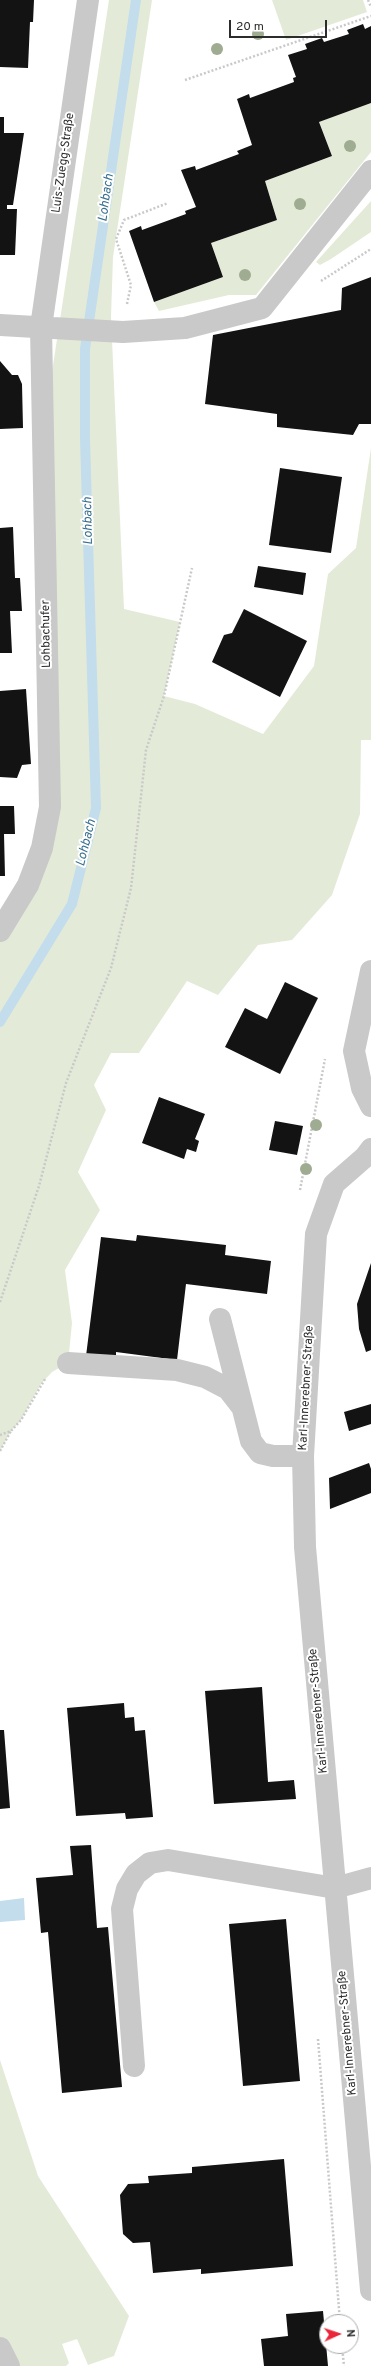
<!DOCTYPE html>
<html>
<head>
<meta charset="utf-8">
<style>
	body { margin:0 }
	#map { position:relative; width:371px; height:2366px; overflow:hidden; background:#fff; font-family:Overpass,sans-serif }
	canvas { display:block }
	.north { position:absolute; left:319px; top:2314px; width:40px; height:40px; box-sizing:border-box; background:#fff; border:1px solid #ababab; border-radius:50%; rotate:87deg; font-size:11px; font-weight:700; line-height:16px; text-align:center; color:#2c2c2c }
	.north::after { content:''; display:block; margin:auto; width:14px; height:18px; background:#eb263a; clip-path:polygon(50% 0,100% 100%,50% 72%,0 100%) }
	.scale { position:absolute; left:229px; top:20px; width:98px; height:18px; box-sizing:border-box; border:2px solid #2c2c2c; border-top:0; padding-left:5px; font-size:12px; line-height:14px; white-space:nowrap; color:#2c2c2c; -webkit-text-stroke:3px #fff; paint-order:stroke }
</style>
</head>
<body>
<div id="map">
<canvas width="371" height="2366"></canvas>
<div class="north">N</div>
<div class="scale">20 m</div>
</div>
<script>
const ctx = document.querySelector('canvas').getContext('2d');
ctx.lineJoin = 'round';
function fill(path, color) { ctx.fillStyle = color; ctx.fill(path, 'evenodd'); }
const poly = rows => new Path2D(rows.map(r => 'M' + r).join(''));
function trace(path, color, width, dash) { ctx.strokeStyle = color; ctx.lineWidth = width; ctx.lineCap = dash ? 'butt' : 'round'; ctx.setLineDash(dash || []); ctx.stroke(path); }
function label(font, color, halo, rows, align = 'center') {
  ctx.font = font + ' Overpass,sans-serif'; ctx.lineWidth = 4; ctx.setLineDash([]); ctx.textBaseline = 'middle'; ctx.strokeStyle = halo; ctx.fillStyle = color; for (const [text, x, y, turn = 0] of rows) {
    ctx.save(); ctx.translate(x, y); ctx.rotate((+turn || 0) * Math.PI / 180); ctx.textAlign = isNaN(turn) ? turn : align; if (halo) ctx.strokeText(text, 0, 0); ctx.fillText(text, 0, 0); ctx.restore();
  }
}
fill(poly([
	[109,0,152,0,113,257,111,317,124,609,180,622,164,696,195,704,263,734,314,666,328,574,356,548,371,448,371,740,361,740,360,814,332,895,292,940,258,945,218,995,187,981,139,1053,111,1053,94,1085,106,1110,78,1172,100,1210,65,1270,72,1323,68,1363,52,1372,41,1384,21,1420,11,1431,0,1451,0,931,42,848,42,437],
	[272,0,363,0,367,12,286,40],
	[371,103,371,152,256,295,229,295,159,311,154,302,223,277,211,243,277,220,265,181,332,156,319,122],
	[371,201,371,232,331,259,320,265,316,262],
	[0,2060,38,2176,129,2316,114,2356,88,2365,77,2339,62,2344,69,2363,66,2366,9,2366,0,2348]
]), '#e3ebd8');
fill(poly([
	[24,1898,25,1920,0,1922,0,1901]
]), '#c3ddec');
trace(poly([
	[0,1022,72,904,96,808,85,439,85,349,136,0]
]), '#c3ddec', 10);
fill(poly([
	[0,0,34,0,33,22,30,22,28,68,0,67],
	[363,24,365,29,371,26,371,103,319,122,332,156,265,181,277,220,211,243,223,277,154,302,129,231,141,226,142,230,186,214,185,211,196,207,181,170,195,166,196,170,239,154,237,151,252,145,237,99,249,94,250,98,294,82,293,78,296,77,288,55,307,49,305,44,322,38,324,42,349,34,347,30],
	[0,117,4,117,4,133,24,133,13,205,7,205,7,209,17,209,15,255,0,255],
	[371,277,371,424,359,424,353,435,277,427,277,414,205,404,213,335,341,310,342,288],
	[0,361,12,375,18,375,22,384,23,428,0,429],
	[280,468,342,477,331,553,269,545],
	[13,527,15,578,20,578,22,611,10,611,12,653,0,653,0,528],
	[258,566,306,573,303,595,254,587],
	[244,609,307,641,280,697,212,662,224,635,232,633],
	[26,689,31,764,22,765,17,778,0,777,0,691],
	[0,806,14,806,15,834,4,834,5,876,0,876],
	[285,982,318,998,280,1074,225,1047,245,1008,267,1019],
	[159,1097,205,1114,195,1139,199,1141,196,1152,187,1149,184,1159,142,1143],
	[275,1121,303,1126,297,1155,269,1150],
	[137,1235,226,1245,225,1255,271,1261,267,1294,186,1284,177,1360,116,1352,116,1360,86,1356,101,1237,136,1241],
	[371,1263,371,1350,366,1352,359,1329,357,1304],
	[371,1404,371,1424,349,1431,344,1412],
	[369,1463,371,1469,371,1493,330,1509,329,1478],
	[262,1687,268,1782,294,1780,296,1799,214,1804,205,1691],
	[124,1703,125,1718,134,1717,135,1731,145,1730,153,1817,126,1819,125,1813,76,1816,67,1708],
	[0,1730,4,1730,10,1808,0,1809],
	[91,1845,97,1928,108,1927,122,2087,62,2093,48,1932,41,1933,36,1878,73,1875,70,1846],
	[286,1919,300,2081,243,2086,229,1924],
	[284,2159,293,2266,201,2274,201,2269,153,2273,150,2242,133,2243,123,2234,120,2195,128,2184,149,2183,148,2176,192,2173,192,2167],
	[323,2311,328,2366,264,2366,261,2339,288,2336,286,2314]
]), '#131313');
trace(poly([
	[368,0,371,7],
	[185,80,371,16],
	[321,281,371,249],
	[127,304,131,285,116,239,124,220,168,203],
	[300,1190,325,1059],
	[0,1302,39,1186,66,1083,111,968,131,888,146,750,164,696,192,568],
	[0,1435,11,1431,21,1420,45,1379],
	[0,1451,11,1431],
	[318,2039,340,2322],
	[342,2346,344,2366]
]), '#c9c9c9', 2.5, [2, 2]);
trace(poly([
	[0,325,123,332,185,328,262,308,371,171],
	[0,931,28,885,42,848,50,807,41,327,88,0],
	[371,971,354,1051,362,1088,371,1106],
	[371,1149,365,1157,334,1184,316,1234,303,1456,305,1547,371,2290],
	[220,1319,251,1441,260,1453,273,1456,303,1456],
	[68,1363,177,1370,205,1377,228,1389,242,1407],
	[134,2066,122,1909,127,1889,136,1874,150,1863,168,1860,335,1888,371,1878],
	[0,2348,9,2366]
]), '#c9c9c9', 22);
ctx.fillStyle = '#9fac92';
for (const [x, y] of [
	[258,34],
	[217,49],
	[350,146],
	[300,204],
	[245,275],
	[316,1125],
	[306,1169]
]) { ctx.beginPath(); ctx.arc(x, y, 6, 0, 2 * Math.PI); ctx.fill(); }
label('12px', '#2c2c2c', '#fff', [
	["Luis-Zuegg-Straße",64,163,-82],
	["Lohbachufer",47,634,-91],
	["Karl-Innerebner-Straße",307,1388,-87],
	["Karl-Innerebner-Straße",319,1711,-95],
	["Karl-Innerebner-Straße",348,2033,-95]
]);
label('italic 13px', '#387090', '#fff', [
	["Lohbach",107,198,-82],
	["Lohbach",89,521,-91],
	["Lohbach",87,843,-76]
]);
</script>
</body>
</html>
